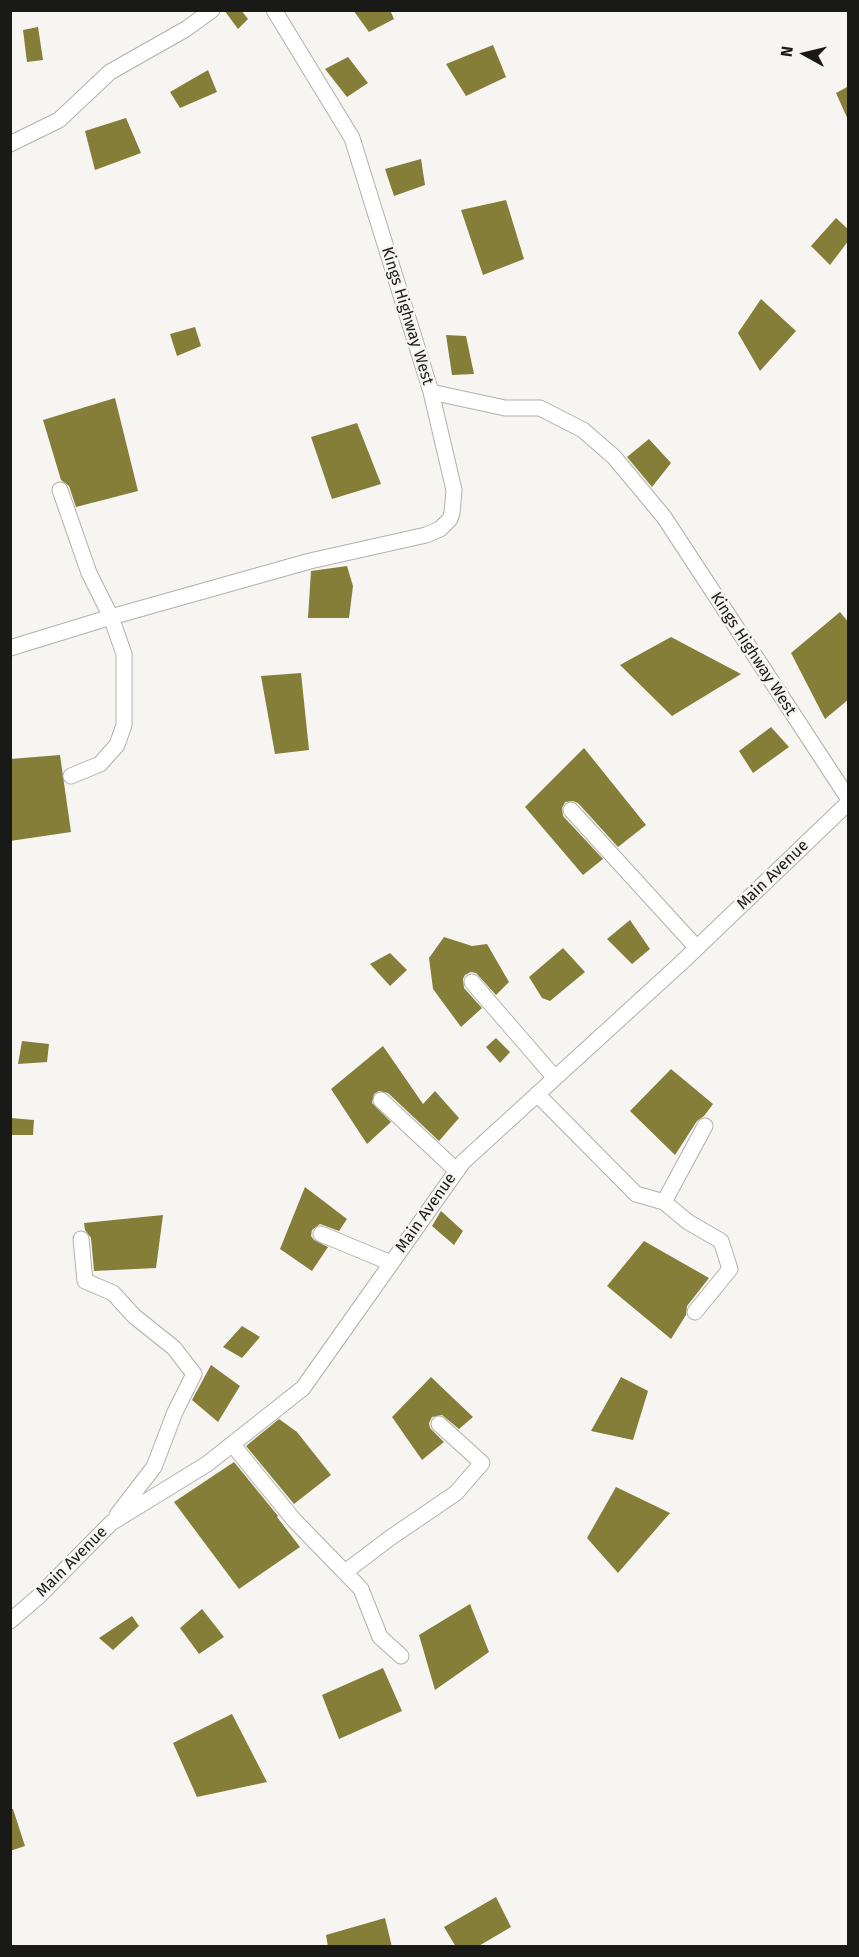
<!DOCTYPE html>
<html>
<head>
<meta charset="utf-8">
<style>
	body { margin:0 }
	#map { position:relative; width:859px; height:1957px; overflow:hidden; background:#f6f5f1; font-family:"Fira Sans",sans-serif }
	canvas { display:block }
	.frame { position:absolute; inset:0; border:12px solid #191917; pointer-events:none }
	.north { position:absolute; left:775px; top:24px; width:60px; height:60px; -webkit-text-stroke:4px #f6f5f1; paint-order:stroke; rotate:278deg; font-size:16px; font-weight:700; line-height:24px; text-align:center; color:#191917 }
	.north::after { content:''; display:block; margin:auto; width:21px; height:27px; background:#191917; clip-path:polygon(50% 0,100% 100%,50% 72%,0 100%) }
</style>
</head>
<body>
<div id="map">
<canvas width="859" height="1957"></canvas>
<div class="frame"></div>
<div class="north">N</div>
</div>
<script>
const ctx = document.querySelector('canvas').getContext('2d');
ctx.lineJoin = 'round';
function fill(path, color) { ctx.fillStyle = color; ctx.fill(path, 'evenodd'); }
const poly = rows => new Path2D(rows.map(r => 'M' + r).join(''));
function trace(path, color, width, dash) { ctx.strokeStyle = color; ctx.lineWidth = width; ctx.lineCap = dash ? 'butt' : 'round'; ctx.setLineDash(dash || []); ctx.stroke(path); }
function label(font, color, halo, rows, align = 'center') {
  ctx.font = font + ' "Fira Sans",sans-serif'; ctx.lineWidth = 5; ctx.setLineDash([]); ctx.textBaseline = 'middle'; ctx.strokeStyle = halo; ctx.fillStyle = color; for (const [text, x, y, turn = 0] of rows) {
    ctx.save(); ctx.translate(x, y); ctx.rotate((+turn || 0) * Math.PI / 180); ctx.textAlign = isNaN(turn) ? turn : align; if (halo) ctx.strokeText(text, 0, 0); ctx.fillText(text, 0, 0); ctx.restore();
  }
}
fill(poly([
	[224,10,241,10,248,19,238,29],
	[353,10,390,10,394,19,369,32],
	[38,27,43,60,27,62,23,30],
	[493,45,506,77,466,96,446,64],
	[348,57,368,83,347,97,325,69],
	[208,70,217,92,180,108,170,92],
	[849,86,849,122,836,93],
	[126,118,141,153,95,170,85,131],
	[421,159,425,185,394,196,385,169],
	[506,200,524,259,483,275,461,210],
	[836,218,849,230,849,240,830,265,811,246],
	[761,299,796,331,760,371,738,333],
	[195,327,201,346,177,356,170,334],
	[446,335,466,336,474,374,452,375],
	[115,398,138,491,76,507,69,486,61,480,43,420],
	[357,423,381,484,332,499,311,437],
	[649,439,671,463,652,487,627,457],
	[347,566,353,586,349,618,308,618,311,571],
	[840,612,849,623,849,699,825,719,791,653],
	[671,637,741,674,672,716,620,665],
	[301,673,309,750,275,754,261,676],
	[771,727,789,747,753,773,739,751],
	[584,748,646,825,618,847,578,803,573,801,565,802,562,808,563,816,603,859,583,875,525,807],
	[60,755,71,832,10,841,10,759],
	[630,920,650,949,632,964,607,939],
	[444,937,472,946,487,944,509,982,496,995,476,973,471,972,465,975,463,979,464,988,482,1008,461,1027,433,989,429,958],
	[563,948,585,972,550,1001,542,998,529,977],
	[390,953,407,970,390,986,370,964],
	[496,1038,510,1052,500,1063,486,1047],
	[22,1041,49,1044,47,1062,18,1064],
	[383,1046,423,1104,435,1091,459,1118,439,1141,388,1093,379,1091,374,1094,372,1103,391,1122,367,1144,331,1089],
	[671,1069,713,1104,704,1116,697,1121,675,1155,630,1111],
	[11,1118,34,1120,33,1135,10,1135],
	[305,1187,347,1219,339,1231,320,1224,312,1230,311,1236,314,1240,328,1247,312,1271,280,1249],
	[441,1211,463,1231,454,1245,432,1226],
	[163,1215,156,1268,94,1271,91,1238,85,1230,84,1223],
	[644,1241,709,1278,687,1306,686,1315,671,1339,607,1286],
	[242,1326,260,1337,242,1358,223,1347],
	[211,1365,240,1386,218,1422,192,1400],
	[431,1377,473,1417,459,1429,442,1415,432,1417,429,1423,430,1428,444,1442,422,1460,392,1417],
	[621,1377,648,1391,633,1440,591,1431],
	[279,1419,297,1432,331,1475,294,1504,246,1446],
	[234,1462,278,1516,277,1517,300,1547,239,1589,174,1502],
	[616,1487,670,1513,618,1573,587,1538],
	[470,1604,489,1652,435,1690,419,1635],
	[202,1609,224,1637,199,1654,180,1628],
	[132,1616,139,1626,113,1650,99,1638],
	[383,1668,402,1711,339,1739,322,1695],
	[232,1714,267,1782,197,1797,173,1743],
	[10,1809,13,1809,25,1846,10,1851],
	[496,1897,511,1927,477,1947,456,1947,444,1927],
	[385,1918,392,1947,328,1947,326,1935]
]), '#857e38');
const street = poly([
	[274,10,352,138,431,392,505,408,540,408,583,430,614,457,664,517,848,798],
	[10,144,59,120,110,72,186,29,212,10],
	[60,490,89,573,111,617,124,654,124,725,117,745,100,764,71,776],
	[10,648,111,617,310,561,426,535,440,529,450,519,452,513,454,490,431,392],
	[571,810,697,948],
	[472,982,555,1078],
	[537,1094,636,1194,664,1202,688,1222,721,1241,730,1269,695,1312],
	[381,1100,457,1171],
	[664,1202,705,1126],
	[321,1234,391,1263],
	[81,1239,85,1281,113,1293,134,1316,174,1348,194,1374,175,1412,154,1467,117,1515],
	[232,1444,294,1520,361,1589,380,1637,401,1656],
	[345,1572,390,1538,456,1493,482,1463,439,1424],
	[10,1621,38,1597,111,1523,207,1464,303,1388,463,1162,680,964,848,803]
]);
trace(street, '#b0b0ac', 17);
trace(street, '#fff', 15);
label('16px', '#191917', '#f6f5f1', [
	["Kings Highway West",407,316,73],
	["Kings Highway West",753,654,57],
	["Main Avenue",773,875,-44],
	["Main Avenue",426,1213,-55],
	["Main Avenue",72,1562,-45]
]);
</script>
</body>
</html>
